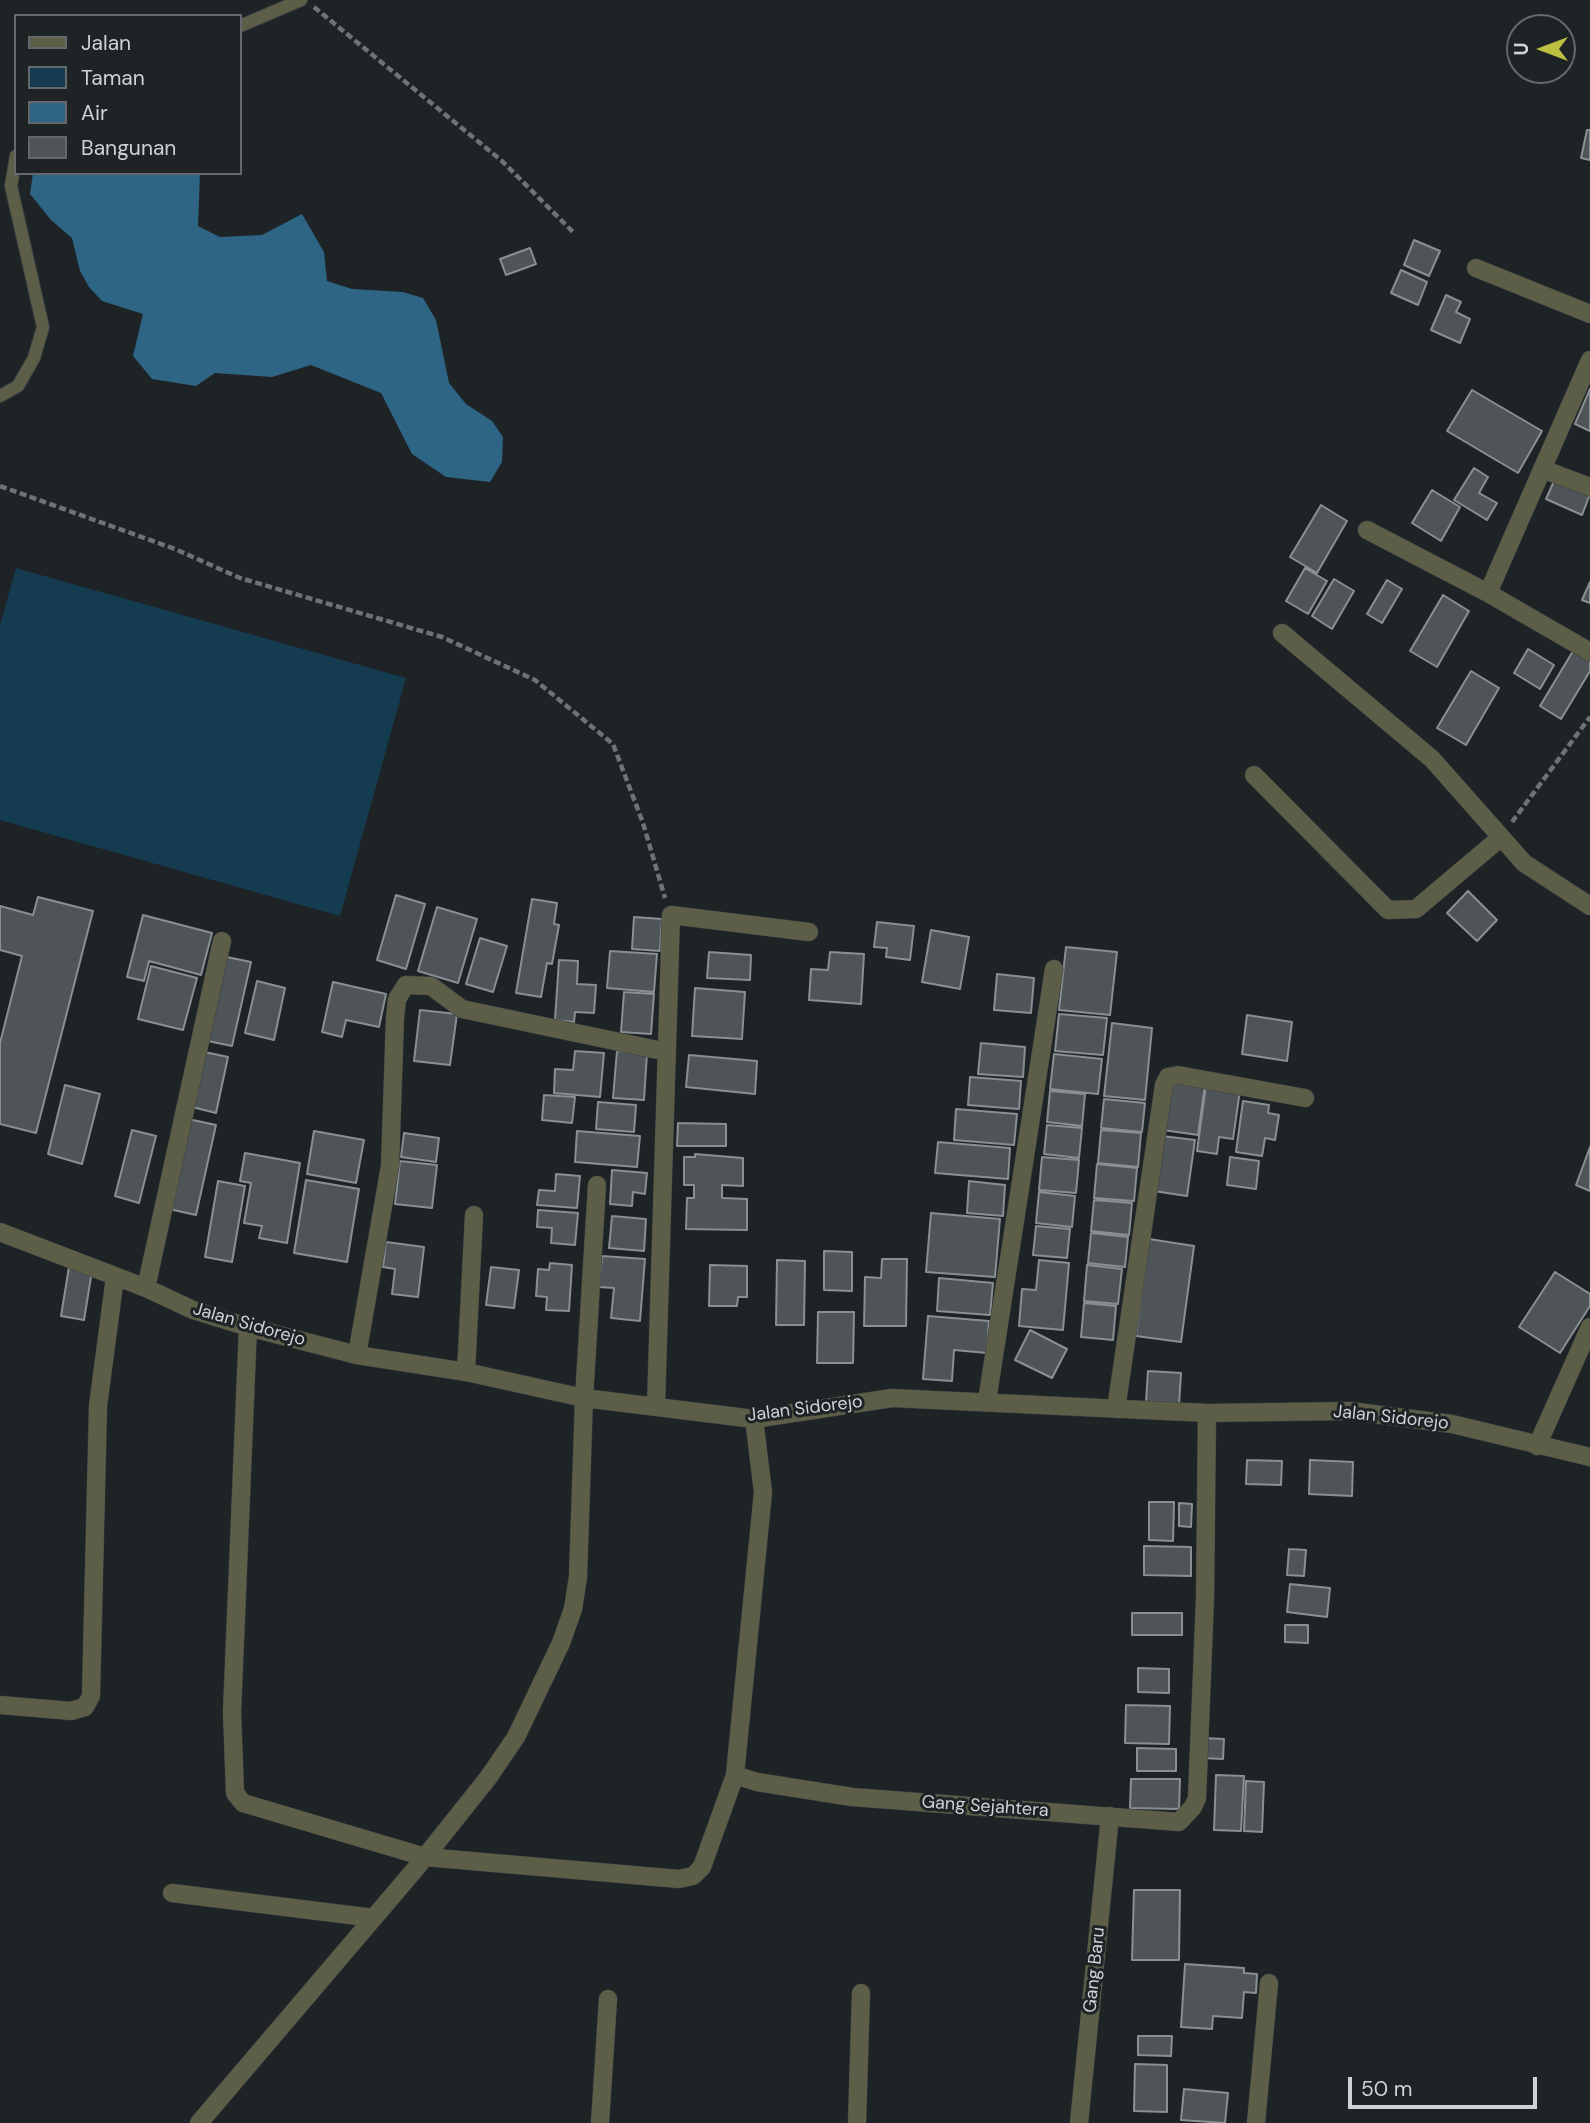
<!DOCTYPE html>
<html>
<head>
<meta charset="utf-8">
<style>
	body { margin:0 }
	#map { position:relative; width:1590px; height:2123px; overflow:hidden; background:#1e2326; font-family:"DM Sans",sans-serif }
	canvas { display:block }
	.legend { position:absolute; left:14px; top:14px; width:228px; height:161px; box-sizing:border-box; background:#1e2326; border:2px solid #65696c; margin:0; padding:9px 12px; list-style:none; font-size:21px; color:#d0d3d5 }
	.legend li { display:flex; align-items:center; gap:14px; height:35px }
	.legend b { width:35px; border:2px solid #65696c }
	.north { position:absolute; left:1506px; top:14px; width:70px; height:70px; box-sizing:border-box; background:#1e2326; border:2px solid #65696c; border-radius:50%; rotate:270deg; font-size:19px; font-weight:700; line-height:28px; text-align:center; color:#d0d3d5 }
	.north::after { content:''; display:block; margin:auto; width:24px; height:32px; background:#bdbf43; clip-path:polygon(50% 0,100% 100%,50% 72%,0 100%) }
	.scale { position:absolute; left:1348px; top:2077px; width:189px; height:32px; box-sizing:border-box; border:4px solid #d0d3d5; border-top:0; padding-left:9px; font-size:21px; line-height:24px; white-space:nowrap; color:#d0d3d5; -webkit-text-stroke:5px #1e2326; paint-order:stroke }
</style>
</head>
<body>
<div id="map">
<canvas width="1590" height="2123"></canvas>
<ul class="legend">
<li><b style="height:9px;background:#5d5e48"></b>Jalan</li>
<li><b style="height:19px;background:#153b50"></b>Taman</li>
<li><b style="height:19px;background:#2e6584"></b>Air</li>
<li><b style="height:19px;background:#4f5458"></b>Bangunan</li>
</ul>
<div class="north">U</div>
<div class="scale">50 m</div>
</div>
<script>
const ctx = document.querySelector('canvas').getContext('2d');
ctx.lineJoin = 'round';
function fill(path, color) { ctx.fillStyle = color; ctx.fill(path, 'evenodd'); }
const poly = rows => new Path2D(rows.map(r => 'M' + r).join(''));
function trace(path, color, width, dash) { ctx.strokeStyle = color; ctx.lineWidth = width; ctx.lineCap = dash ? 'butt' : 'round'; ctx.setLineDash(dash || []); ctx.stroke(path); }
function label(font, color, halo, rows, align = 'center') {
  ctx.font = font + ' "DM Sans",sans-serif'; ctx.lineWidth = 6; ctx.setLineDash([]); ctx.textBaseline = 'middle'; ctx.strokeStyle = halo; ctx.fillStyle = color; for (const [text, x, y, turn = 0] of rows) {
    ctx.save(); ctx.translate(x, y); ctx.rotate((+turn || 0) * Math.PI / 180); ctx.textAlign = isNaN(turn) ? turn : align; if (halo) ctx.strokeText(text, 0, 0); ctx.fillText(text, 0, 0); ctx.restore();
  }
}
fill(poly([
	[16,568,406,678,340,916,0,820,0,625]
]), '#153b50');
fill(poly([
	[33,173,200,173,198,226,220,237,262,235,302,214,324,252,327,281,352,289,403,292,423,298,436,320,449,383,466,404,492,421,503,437,502,462,490,482,446,477,412,454,381,393,311,365,272,377,215,373,196,386,152,379,133,356,143,314,102,301,89,287,80,271,72,238,51,220,30,194]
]), '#2e6584');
const building = poly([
	[1587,130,1590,130,1590,160,1581,158,1587,130],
	[1414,240,1440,251,1429,276,1404,265,1414,240],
	[530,248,536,264,506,275,500,259,530,248],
	[1401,270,1427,282,1418,305,1391,293,1401,270],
	[1446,295,1461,302,1456,312,1470,319,1460,343,1431,330,1446,295],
	[1590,389,1590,431,1575,424,1590,389],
	[1472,390,1542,431,1518,473,1447,431,1472,390],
	[1474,468,1488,477,1479,493,1497,503,1487,520,1454,500,1474,468],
	[1555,479,1590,494,1582,515,1546,499,1555,479],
	[1432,490,1460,507,1441,541,1412,523,1432,490],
	[1321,505,1347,521,1317,573,1290,557,1321,505],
	[1305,568,1327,581,1308,614,1286,601,1305,568],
	[1334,579,1354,591,1332,629,1312,616,1334,579],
	[1387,580,1402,589,1382,623,1367,614,1387,580],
	[1590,582,1590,603,1582,600,1590,582],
	[1443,595,1469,611,1437,667,1410,651,1443,595],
	[1528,649,1554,665,1540,689,1514,673,1528,649],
	[1573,651,1590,661,1590,671,1561,719,1540,706,1573,651],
	[1471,671,1499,688,1466,745,1437,728,1471,671],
	[1468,891,1497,920,1477,941,1447,913,1468,891],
	[396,895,425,904,406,969,377,960,396,895],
	[38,897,93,911,36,1133,0,1124,0,1043,22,956,0,950,0,906,33,915,38,897],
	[532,899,557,903,554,924,559,925,552,964,547,963,541,997,516,993,532,899],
	[437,907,477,919,458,983,418,971,437,907],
	[143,915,212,933,201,975,149,961,144,981,127,977,143,915],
	[634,917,662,919,660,951,632,949,634,917],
	[877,922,914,926,910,960,886,957,887,948,874,947,877,922],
	[931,930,969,937,960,989,922,982,931,930],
	[480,938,507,946,493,992,466,984,480,938],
	[1066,947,1117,952,1110,1015,1059,1010,1066,947],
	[610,951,657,954,654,992,607,988,610,951],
	[709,952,751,955,750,980,707,978,709,952],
	[830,952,864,954,861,1004,809,1000,811,969,828,970,830,952],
	[222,956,251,962,232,1046,203,1040,222,956],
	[559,960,578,961,577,984,596,985,594,1013,575,1012,574,1022,555,1020,559,960],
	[151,966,197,978,183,1030,138,1019,151,966],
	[997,974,1034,978,1031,1013,994,1010,997,974],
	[257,981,285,988,274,1040,245,1033,257,981],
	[333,982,386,994,379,1027,346,1020,342,1037,322,1032,333,982],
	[695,988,745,992,742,1039,692,1036,695,988],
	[624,992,654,994,651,1034,621,1032,624,992],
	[420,1010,457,1014,450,1065,414,1061,420,1010],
	[1059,1014,1107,1018,1103,1055,1055,1051,1059,1014],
	[1247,1015,1292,1022,1287,1061,1242,1054,1247,1015],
	[1112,1023,1152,1028,1145,1100,1104,1096,1112,1023],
	[981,1043,1025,1047,1023,1077,978,1074,981,1043],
	[200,1051,228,1057,216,1113,188,1106,200,1051],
	[575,1051,604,1053,600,1097,554,1093,555,1069,573,1070,575,1051],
	[617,1051,647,1053,644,1100,613,1098,617,1051],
	[1054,1054,1102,1059,1098,1094,1050,1089,1054,1054],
	[689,1055,757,1061,755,1094,686,1087,689,1055],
	[970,1077,1021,1081,1019,1109,968,1105,970,1077],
	[1170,1080,1205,1085,1198,1135,1163,1130,1170,1080],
	[65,1085,100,1094,82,1164,48,1154,65,1085],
	[1206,1085,1240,1090,1233,1139,1219,1137,1217,1154,1197,1151,1206,1085],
	[1050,1091,1085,1094,1082,1126,1047,1122,1050,1091],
	[544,1095,575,1097,572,1123,542,1120,544,1095],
	[1104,1099,1145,1103,1142,1132,1101,1128,1104,1099],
	[1243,1101,1269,1105,1268,1113,1279,1115,1275,1140,1265,1138,1262,1156,1236,1152,1243,1101],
	[598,1102,636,1105,634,1132,596,1129,598,1102],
	[956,1109,1017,1114,1014,1145,954,1140,956,1109],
	[188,1119,216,1125,196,1215,169,1209,188,1119],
	[678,1123,726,1124,726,1146,677,1146,678,1123],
	[1047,1125,1082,1128,1079,1158,1044,1154,1047,1125],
	[132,1130,156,1136,139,1203,115,1196,132,1130],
	[1101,1130,1141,1133,1138,1167,1098,1163,1101,1130],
	[314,1131,364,1140,356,1183,307,1174,314,1131],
	[577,1131,640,1136,637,1167,575,1162,577,1131],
	[404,1133,439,1138,436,1162,401,1157,404,1133],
	[1162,1136,1195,1140,1187,1196,1154,1191,1162,1136],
	[938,1142,1010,1148,1008,1179,935,1173,938,1142],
	[1590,1147,1590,1191,1576,1185,1590,1147],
	[245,1153,300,1163,287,1243,259,1238,262,1226,244,1223,251,1183,240,1181,245,1153],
	[695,1154,743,1158,743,1186,722,1185,722,1198,747,1199,747,1230,686,1229,687,1198,694,1198,694,1185,684,1185,684,1157,695,1157,695,1154],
	[1042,1157,1079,1160,1076,1193,1039,1190,1042,1157],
	[1230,1157,1259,1161,1256,1189,1227,1185,1230,1157],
	[400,1161,437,1165,432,1208,395,1204,400,1161],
	[1097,1164,1137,1168,1134,1201,1094,1198,1097,1164],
	[612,1170,647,1173,645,1194,633,1192,632,1206,610,1204,612,1170],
	[556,1174,580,1176,577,1208,537,1205,539,1190,555,1191,556,1174],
	[306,1180,359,1189,347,1262,294,1253,306,1180],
	[218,1181,245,1186,232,1262,205,1257,218,1181],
	[969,1181,1005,1185,1003,1216,967,1213,969,1181],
	[1039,1192,1075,1196,1072,1227,1036,1223,1039,1192],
	[1094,1200,1132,1203,1129,1235,1091,1231,1094,1200],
	[538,1210,578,1213,575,1245,551,1243,552,1228,537,1227,538,1210],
	[931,1213,1000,1219,995,1277,926,1272,931,1213],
	[612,1216,646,1219,644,1251,609,1248,612,1216],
	[1036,1226,1070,1229,1067,1258,1033,1255,1036,1226],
	[1091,1233,1128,1237,1125,1267,1088,1263,1091,1233],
	[1149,1239,1194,1246,1181,1342,1136,1336,1149,1239],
	[386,1242,424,1247,418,1297,392,1294,395,1269,383,1267,386,1242],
	[824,1251,852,1252,852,1291,824,1290,824,1251],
	[602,1256,645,1259,640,1321,611,1318,614,1288,599,1287,602,1256],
	[882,1259,907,1259,906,1326,864,1326,865,1277,881,1278,882,1259],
	[777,1260,805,1261,804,1325,776,1325,777,1260],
	[1039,1260,1069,1263,1063,1330,1019,1326,1022,1289,1036,1290,1039,1260],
	[550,1263,572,1265,569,1311,546,1310,547,1297,536,1296,538,1269,549,1270,550,1263],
	[710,1265,747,1266,747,1297,738,1297,737,1306,709,1306,710,1265],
	[1087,1265,1122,1269,1118,1304,1084,1301,1087,1265],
	[69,1267,92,1271,84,1320,61,1316,69,1267],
	[491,1267,519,1270,514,1308,486,1305,491,1267],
	[1555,1272,1590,1294,1590,1306,1560,1353,1519,1327,1555,1272],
	[939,1278,993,1283,990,1315,937,1311,939,1278],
	[1084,1303,1116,1306,1113,1340,1081,1337,1084,1303],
	[818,1312,854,1312,853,1363,817,1363,818,1312],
	[928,1316,989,1321,987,1353,954,1350,952,1381,923,1379,928,1316],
	[1030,1330,1067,1349,1052,1378,1015,1360,1030,1330],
	[1148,1371,1181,1373,1179,1405,1146,1402,1148,1371],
	[1247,1460,1282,1461,1281,1485,1246,1484,1247,1460],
	[1310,1460,1353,1462,1352,1496,1309,1494,1310,1460],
	[1149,1502,1174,1502,1173,1541,1149,1540,1149,1502],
	[1179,1503,1192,1504,1191,1527,1179,1526,1179,1503],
	[1144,1546,1191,1547,1191,1576,1144,1575,1144,1546],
	[1289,1549,1306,1550,1304,1576,1287,1575,1289,1549],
	[1290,1584,1330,1588,1327,1617,1287,1612,1290,1584],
	[1132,1613,1182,1613,1182,1635,1132,1635,1132,1613],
	[1285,1625,1308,1625,1308,1643,1285,1642,1285,1625],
	[1138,1668,1169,1669,1169,1693,1138,1692,1138,1668],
	[1126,1705,1170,1706,1169,1744,1125,1743,1126,1705],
	[1203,1738,1224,1739,1223,1759,1202,1758,1203,1738],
	[1137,1748,1176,1749,1176,1771,1137,1771,1137,1748],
	[1216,1775,1244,1776,1241,1831,1214,1830,1216,1775],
	[1131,1779,1180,1779,1179,1809,1130,1808,1131,1779],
	[1246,1781,1264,1782,1262,1832,1244,1831,1246,1781],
	[1134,1890,1180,1890,1179,1960,1132,1960,1134,1890],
	[1185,1964,1244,1968,1244,1973,1257,1974,1256,1993,1244,1992,1242,2018,1213,2016,1212,2029,1181,2027,1185,1964],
	[1138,2036,1172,2036,1171,2056,1138,2055,1138,2036],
	[1135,2064,1167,2065,1167,2112,1134,2111,1135,2064],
	[1184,2089,1228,2093,1225,2123,1181,2120,1184,2089]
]);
fill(building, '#4f5458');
trace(building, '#8a8f93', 2);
const lane = poly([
	[240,26,301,0],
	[0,396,18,386,34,358,43,327,11,186,16,156]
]);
const street = poly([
	[1476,268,1590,314],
	[1542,469,1590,487],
	[1367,530,1488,593,1590,652],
	[1488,593,1590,360],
	[1282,633,1432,759,1524,863,1590,906],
	[1254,775,1388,910,1416,909,1499,839],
	[0,1232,146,1288,193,1310,248,1327,357,1355,466,1372,584,1398,754,1419,892,1398,1207,1413,1349,1411,1452,1424,1590,1457],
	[146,1288,222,941],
	[248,1327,232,1712,235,1793,243,1803,425,1857,679,1879,693,1876,702,1867,735,1775],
	[357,1355,390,1166,395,1018,397,999,406,985,431,986,462,1009,667,1052],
	[466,1372,474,1215],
	[987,1401,1054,969],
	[656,1406,671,915,809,932],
	[1116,1409,1164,1085,1168,1077,1178,1075,1305,1098],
	[754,1419,763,1492,735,1775,757,1782,852,1797,1179,1822,1193,1807,1197,1798,1205,1598,1207,1413],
	[1537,1446,1590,1327],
	[0,1705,71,1711,85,1707,91,1696,98,1406,115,1277],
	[172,1893,374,1918],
	[199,2123,417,1867,488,1778,516,1737,561,1643,573,1609,578,1577,584,1398,597,1185],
	[600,2123,608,1999],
	[857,2123,861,1993],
	[1079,2123,1110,1816],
	[1256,2123,1269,1983]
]);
trace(lane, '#3a3f42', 14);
trace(street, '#3a3f42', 19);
trace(poly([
	[314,7,502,161,575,234],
	[0,486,175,549,240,578,442,637,535,680,613,744,643,823,665,898],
	[1512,822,1590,717]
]), '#6f7376', 4.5, [7, 3.5]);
trace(lane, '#5d5e48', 12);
trace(street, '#5d5e48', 18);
label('18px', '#d0d3d5', '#1e2326', [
	["Jalan Sidorejo",249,1325,16],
	["Jalan Sidorejo",805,1409,-7],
	["Jalan Sidorejo",1391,1418,6],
	["Gang Sejahtera",985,1807,4],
	["Gang Baru",1095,1970,-84]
]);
</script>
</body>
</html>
